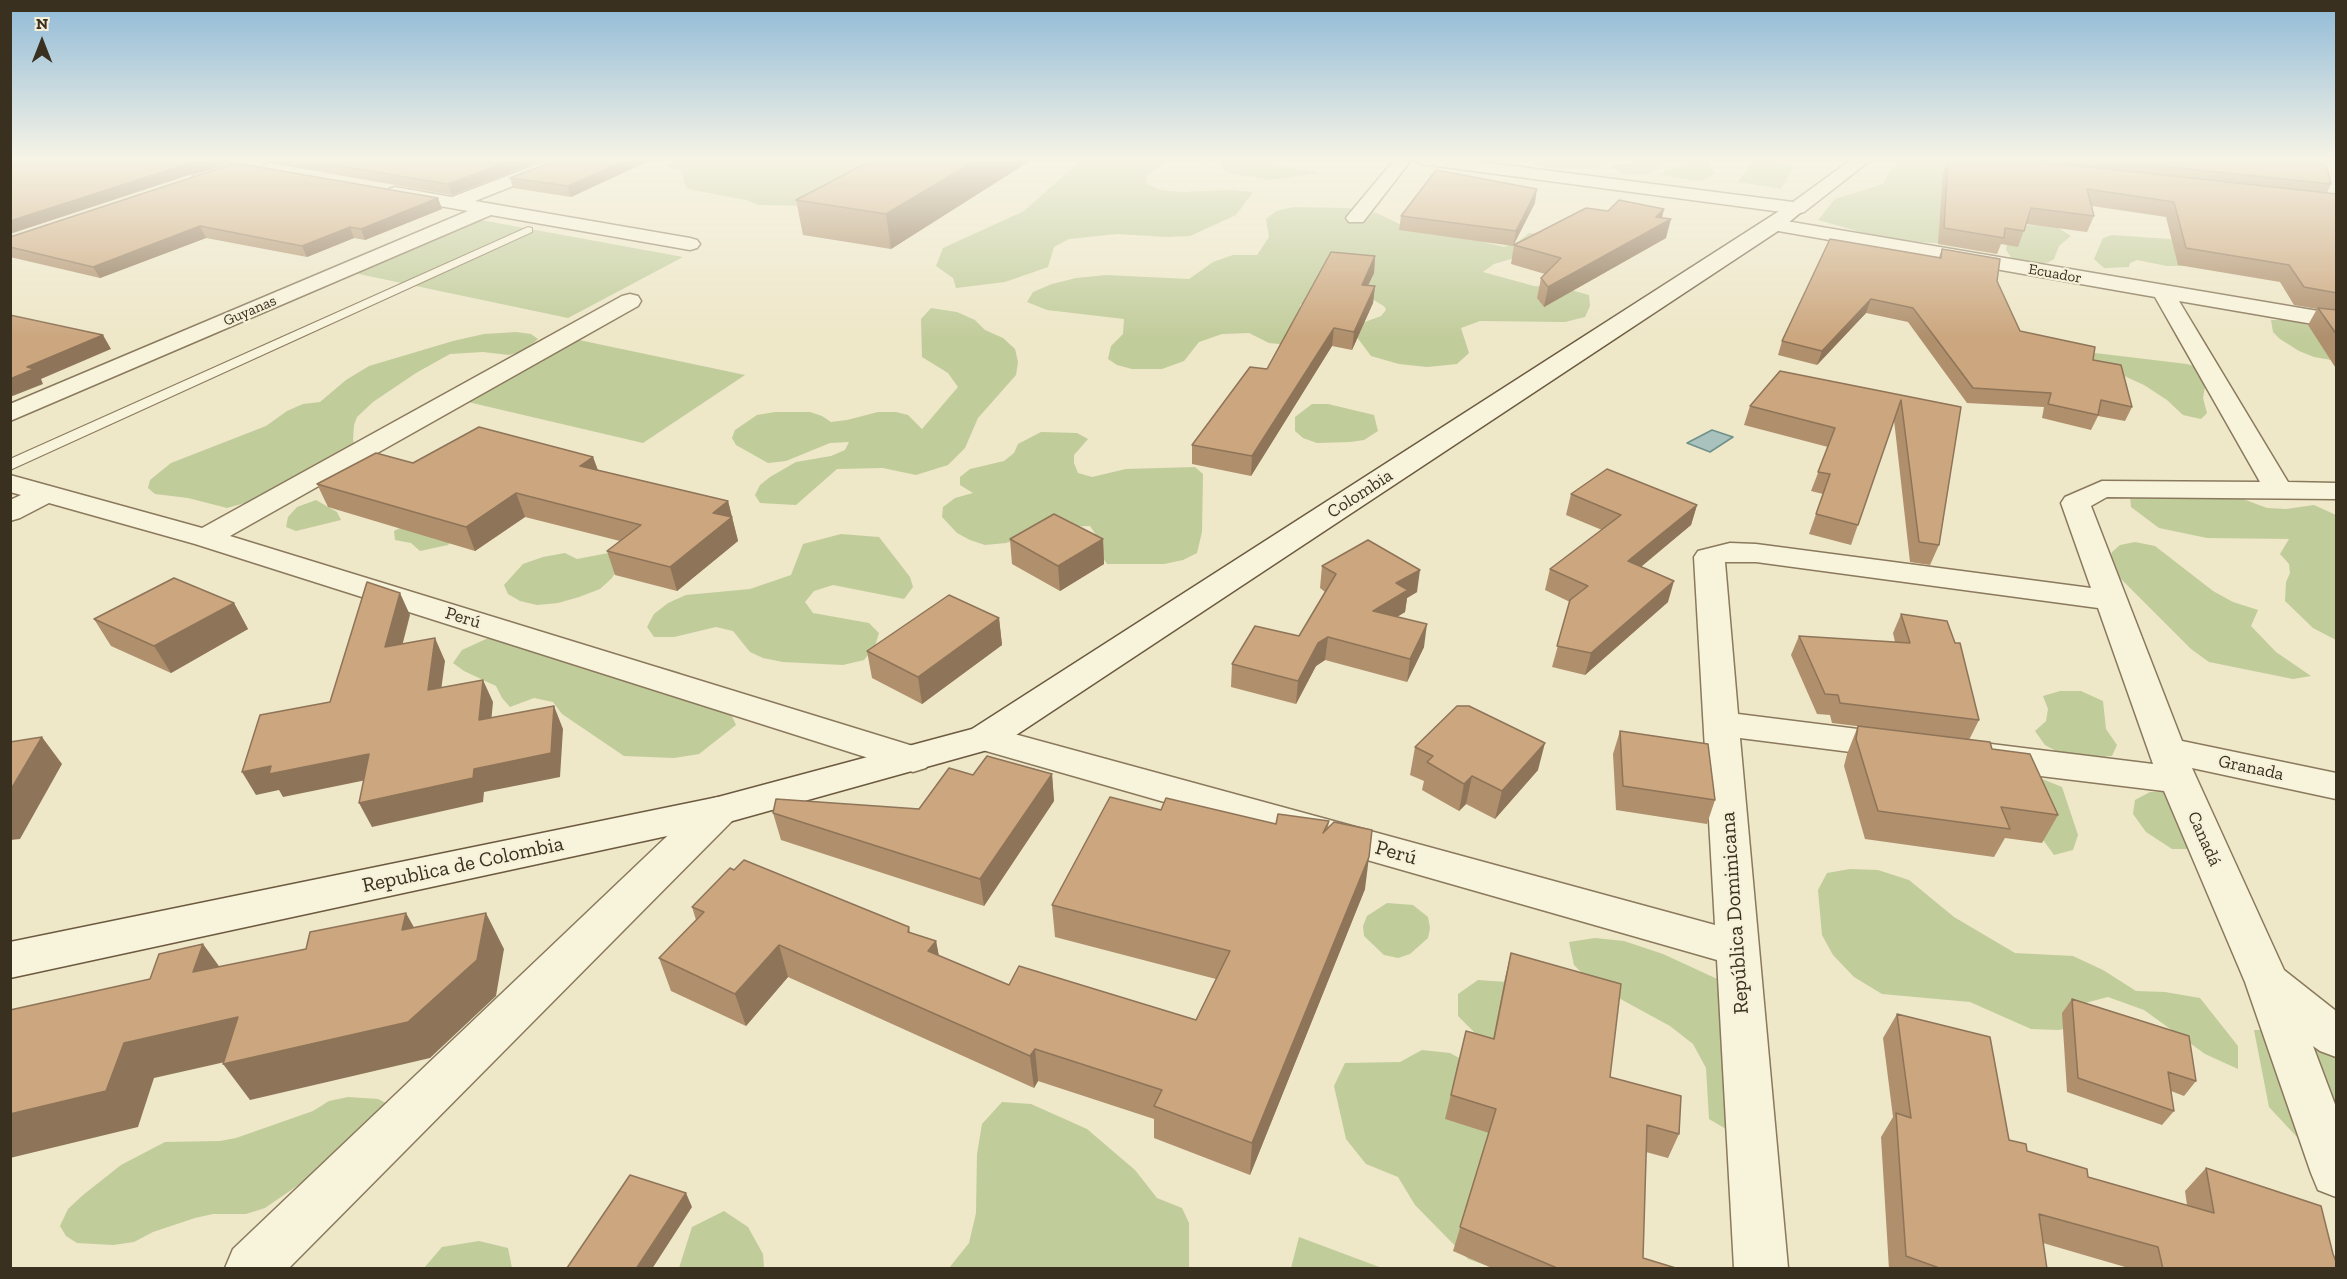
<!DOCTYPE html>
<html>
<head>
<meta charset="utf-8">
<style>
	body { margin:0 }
	#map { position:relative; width:2347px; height:1279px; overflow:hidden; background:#eee7c8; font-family:"Zilla Slab",serif }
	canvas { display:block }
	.frame { position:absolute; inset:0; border:12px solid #3a3020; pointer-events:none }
	.north { position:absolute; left:12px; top:12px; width:60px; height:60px; -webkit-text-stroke:4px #f5f0d7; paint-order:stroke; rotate:0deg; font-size:16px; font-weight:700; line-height:24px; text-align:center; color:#3a3020 }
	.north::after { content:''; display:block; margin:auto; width:21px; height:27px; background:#3a3020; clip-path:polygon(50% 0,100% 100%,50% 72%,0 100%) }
</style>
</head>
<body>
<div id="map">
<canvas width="2347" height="1279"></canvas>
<div class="frame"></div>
<div class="north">N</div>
</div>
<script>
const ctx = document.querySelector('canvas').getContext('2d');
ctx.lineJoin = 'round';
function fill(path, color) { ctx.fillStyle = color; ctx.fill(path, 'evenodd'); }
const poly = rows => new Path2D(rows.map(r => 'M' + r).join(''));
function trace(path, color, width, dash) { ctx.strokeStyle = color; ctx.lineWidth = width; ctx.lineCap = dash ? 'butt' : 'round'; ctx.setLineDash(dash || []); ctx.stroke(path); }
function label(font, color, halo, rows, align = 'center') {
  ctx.font = font + ' "Zilla Slab",serif'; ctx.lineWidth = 4.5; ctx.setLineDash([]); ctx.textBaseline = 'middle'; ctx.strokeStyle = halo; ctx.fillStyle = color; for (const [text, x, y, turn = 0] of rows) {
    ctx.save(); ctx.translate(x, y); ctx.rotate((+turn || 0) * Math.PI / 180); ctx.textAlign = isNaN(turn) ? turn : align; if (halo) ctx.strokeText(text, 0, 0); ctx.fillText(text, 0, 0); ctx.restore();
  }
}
fill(poly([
	[670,159,875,159,837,178,838,185,803,206,759,205,746,200,688,189,684,183,682,170,666,167,672,161],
	[1082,159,1170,159,1146,176,1147,184,1160,190,1182,192,1231,190,1253,192,1236,215,1190,236,1166,237,1117,234,1069,239,1054,247,1048,267,1005,282,956,288,953,278,936,266,943,248,1024,211],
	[1198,159,1271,159,1274,164,1283,166,1321,173,1271,180,1228,173,1223,170,1221,163],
	[1536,159,1602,159,1599,168,1589,169,1545,168,1535,165,1533,162],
	[1638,159,1706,159,1715,174,1704,180,1694,181,1660,175,1667,170,1691,164,1688,161,1676,160,1666,161,1647,175,1624,174,1611,167,1613,164,1630,164],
	[1753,159,1795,166,1781,189,1738,182],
	[1903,159,1945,159,1969,162,1960,245,1885,239,1818,220,1835,199,1883,184,1890,171],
	[1294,207,1349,208,1377,213,1408,228,1456,235,1504,247,1519,241,1529,233,1554,234,1518,257,1494,264,1483,272,1534,286,1564,288,1589,295,1590,306,1585,317,1565,322,1480,321,1461,328,1469,353,1457,364,1427,367,1399,364,1371,356,1353,332,1354,326,1381,316,1386,310,1385,307,1374,300,1345,292,1315,296,1300,305,1299,346,1269,343,1249,333,1222,334,1199,342,1184,361,1162,369,1132,369,1117,365,1108,359,1111,346,1123,334,1124,319,1047,310,1027,302,1033,292,1052,284,1076,278,1106,275,1189,279,1213,262,1233,255,1257,255,1269,237,1266,219,1276,211],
	[481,220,683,257,568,318,354,273],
	[2028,225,2057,227,2071,236,2059,246,2054,259,2049,262,2039,264,2013,260,2006,250,2007,243,2021,236,2024,228],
	[2112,235,2170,239,2186,243,2195,266,2167,266,2137,260,2130,263,2129,267,2104,268,2094,259,2103,238],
	[931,308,957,312,975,320,985,330,1003,338,1015,349,1018,362,1016,375,978,418,965,448,948,465,916,475,883,468,837,469,796,505,760,503,755,495,760,485,770,477,796,462,831,456,845,450,849,442,830,443,786,461,768,463,736,445,732,438,735,430,757,415,775,412,810,412,822,416,831,422,847,420,878,412,896,412,908,415,922,429,958,387,948,373,922,357,921,319],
	[2271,320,2286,320,2325,329,2331,360,2314,357,2299,351,2280,339,2273,332],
	[516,332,531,334,538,339,524,351,509,355,483,352,450,354,416,373,373,402,357,417,354,425,353,440,356,447,270,496,227,508,188,498,155,494,148,488,150,480,171,463,266,426,287,411,303,404,320,402,346,380,369,366,453,341,484,334],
	[579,340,745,375,643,443,468,402],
	[2095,353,2187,364,2203,369,2206,381,2203,398,2207,413,2201,419,2183,415,2167,400,2144,385,2098,364,2091,358],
	[1312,404,1328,404,1374,415,1378,431,1364,440,1350,442,1317,443,1303,438,1295,431,1295,417],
	[1041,432,1077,433,1088,439,1074,455,1074,463,1078,473,1092,477,1126,469,1195,467,1203,474,1202,532,1197,553,1183,560,1164,564,1107,564,1100,554,1096,535,1090,526,1054,527,1006,543,985,545,970,540,957,533,942,517,943,507,955,498,973,493,960,485,960,477,970,469,1004,461,1014,453,1018,444],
	[2184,481,2206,485,2267,508,2286,509,2314,505,2336,515,2336,640,2313,628,2285,601,2286,582,2290,573,2289,564,2280,554,2289,539,2207,538,2159,528,2131,507,2130,497,2153,483],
	[316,500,337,512,341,520,296,531,286,527,288,517,297,507],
	[412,522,457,535,448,545,420,551,411,543,395,540,394,531],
	[841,534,879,537,910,577,913,587,904,599,833,585,814,591,805,602,813,613,869,623,879,633,875,646,864,660,843,665,783,662,763,658,750,652,733,631,716,627,674,637,654,637,647,627,654,614,668,603,686,595,750,589,791,575,803,544],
	[2135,542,2155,546,2213,591,2233,602,2258,610,2251,626,2276,652,2311,676,2293,679,2209,662,2191,649,2114,572,2110,561,2112,552,2120,545],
	[619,551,617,570,612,578,600,589,579,597,558,603,537,605,520,601,508,594,504,585,523,564,543,557,565,553,577,559],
	[508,636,589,667,658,666,679,672,710,691,730,712,736,725,699,754,674,758,624,756,562,714,553,702,534,698,510,707,502,698,496,686,464,671,453,663,462,650,486,639],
	[2060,691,2081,691,2103,701,2106,729,2117,745,2112,756,2069,758,2045,745,2035,731,2046,721,2048,709,2043,696],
	[2035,776,2062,787,2078,835,2073,850,2054,855,2027,818],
	[2150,792,2173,792,2198,849,2172,849,2146,832,2133,814,2135,800],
	[1850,869,1878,870,1909,880,1954,917,2015,953,2073,956,2103,970,2136,991,2165,992,2200,998,2238,1046,2238,1069,2205,1054,2144,1010,2108,997,2085,1003,2085,1024,2059,1030,2031,1029,1970,1002,1882,994,1854,977,1833,955,1822,935,1818,890,1827,873],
	[1387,903,1413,905,1428,917,1430,928,1428,938,1410,954,1398,958,1384,955,1364,936,1363,926,1367,916],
	[1595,938,1624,941,1663,954,1739,989,1738,1136,1709,1119,1706,1068,1693,1044,1670,1026,1593,984,1574,965,1569,942],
	[1478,980,1507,982,1531,1055,1478,1036,1458,1016,1458,994],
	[2254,1030,2289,1030,2336,1050,2336,1179,2269,1107],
	[1422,1050,1450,1053,1478,1068,1603,1268,1494,1268,1468,1259,1415,1205,1398,1177,1366,1164,1346,1139,1334,1086,1345,1063,1400,1062],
	[348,1097,378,1099,388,1104,323,1168,265,1208,246,1214,213,1214,195,1218,153,1232,134,1242,113,1245,77,1243,66,1236,60,1226,68,1209,83,1195,121,1165,165,1142,220,1141,236,1138,313,1111,329,1101],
	[1002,1102,1031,1104,1087,1129,1135,1170,1157,1198,1182,1208,1189,1223,1189,1268,949,1268,969,1243,976,1213,977,1154,982,1124],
	[724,1211,748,1227,763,1254,764,1268,679,1268,692,1227],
	[1299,1237,1382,1268,1291,1268],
	[479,1241,508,1248,512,1268,424,1268,442,1247]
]), '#c1cc9b');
const water = poly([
	[1712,430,1733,437,1710,452,1687,443,1712,430]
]);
fill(water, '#a9c2bd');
trace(water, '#6f918c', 1.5);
const lane = poly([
	[528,227,532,228,532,232,10,470,10,459,528,227]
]);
const street = poly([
	[245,159,270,159,267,163,206,183,194,183,191,179,194,175,245,159],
	[551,159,574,159,571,163,475,201,690,238,697,240,700,244,697,248,690,250,491,215,10,421,10,404,468,211,389,197,386,193,389,189,395,187,452,197,551,159],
	[1395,159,1458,159,1793,202,1852,159,1872,159,1804,212,1797,214,1421,164,1412,159,1363,222,1349,222,1346,218,1349,214,1395,159],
	[1774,219,2336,314,2336,328,2179,301,2288,482,2336,483,2336,499,2107,497,2091,506,2182,741,2336,773,2336,799,2192,768,2284,970,2336,1011,2336,1057,2320,1051,2313,1046,2336,1107,2336,1197,2318,1190,2311,1173,2245,982,2164,791,1991,770,1978,766,1973,757,1978,748,1991,744,2153,764,2098,608,1756,562,1725,562,1738,714,1898,734,1911,737,1916,746,1911,755,1898,758,1740,738,1788,1268,1734,1268,1717,960,972,747,967,738,972,729,985,726,1715,925,1694,557,1698,551,1730,543,1756,544,2091,588,2061,503,2065,497,2102,481,2260,482,2155,297,1767,229,1764,225,1767,221,1774,219],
	[630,294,638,296,641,301,638,306,230,536,926,750,931,759,926,768,913,772,900,768,195,544,49,503,20,518,10,521,10,500,21,495,10,492,10,475,202,528,622,296,630,294],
	[718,797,732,801,737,811,732,821,289,1268,225,1268,233,1249,704,801,718,797]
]);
const secondary = poly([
	[1797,202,1804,204,1806,208,1781,229,998,747,718,825,10,978,10,942,718,797,972,729,1790,204,1797,202]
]);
trace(lane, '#8a795d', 2);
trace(street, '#8a795d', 3);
trace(secondary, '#6c5a40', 3);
fill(lane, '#f8f3db');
fill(street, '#f8f3db');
fill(secondary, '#f8f3db');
fill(poly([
	[267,159,546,159,452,195,269,163],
	[653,159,571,197,513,188,510,178],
	[874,159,1033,159,891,249,803,235,796,200],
	[1948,159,2325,159,2331,184,2327,193,2337,194,2337,370,2308,325,2317,309,2294,305,2280,282,2178,265,2166,217,2092,206,2094,216,2087,232,2026,224,2018,247,2001,244,1997,254,1938,244,1943,172],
	[438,198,442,209,365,240,354,238,307,257,206,238,100,278,10,257,10,237],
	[1535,203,1514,244,1608,211,1664,209,1662,218,1666,238,1544,307,1537,298,1541,278,1545,274,1511,264,1514,245,1513,246,1399,230,1401,216],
	[1942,249,1997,281,2020,331,2093,360,2132,407,2125,421,2098,416,2091,430,2042,418,2044,407,1967,403,1908,322,1866,313,1817,365,1778,355,1782,341,1939,257],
	[1375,256,1374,273,1368,285,1375,286,1373,303,1352,350,1332,346,1251,476,1192,464,1192,445,1267,369],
	[1780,371,1961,407,1939,545,1930,565,1910,562,1894,420,1851,545,1809,534,1823,494,1811,491,1828,447,1744,425,1750,406],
	[593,457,598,470,728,501,738,541,677,591,615,575,607,551,620,541,525,517,475,551,328,507,317,484,413,463],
	[1571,494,1697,505,1691,525,1641,566,1668,602,1585,675,1552,667,1570,602,1545,590,1550,569,1602,530,1566,515],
	[1010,539,1103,539,1104,564,1060,591,1012,564],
	[1322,566,1417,592,1407,598,1405,612,1397,617,1424,647,1407,682,1325,660,1316,666,1296,704,1231,687,1232,664,1299,636,1325,592,1320,588],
	[234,603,248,629,171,673,111,646,94,619],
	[1901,614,1979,720,1969,740,1832,723,1830,715,1817,714,1791,655,1799,636,1895,642,1893,633],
	[999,618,1002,645,922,704,872,678,867,651],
	[1858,726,1992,749,2058,815,2042,843,2005,838,1994,857,1865,839,1844,766,1847,754],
	[1620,731,1715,800,1707,824,1616,810,1613,754],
	[1415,747,1538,770,1495,819,1466,804,1459,811,1422,790,1424,781,1410,775],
	[1052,774,1054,801,984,906,781,840,773,813,919,809],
	[1161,810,1276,824,1329,821,1328,828,1365,889,1250,1175,1154,1138,1154,1119,1038,1081,1034,1088,788,977,746,1026,671,991,659,958,696,920,692,907,909,927,910,933,936,941,939,956,1009,985,1196,1020,1216,979,1055,937,1052,905],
	[1511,953,1610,1077,1679,1134,1668,1158,1646,1152,1643,1258,1679,1269,1494,1269,1453,1251,1489,1133,1445,1119,1466,1031,1493,1039,1505,978],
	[2072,999,2196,1081,2184,1096,2171,1091,2174,1111,2162,1125,2067,1092,2062,1013],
	[1897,1014,2009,1140,2027,1151,2088,1177,2187,1205,2185,1191,2206,1168,2337,1269,2132,1269,2043,1243,2047,1269,1889,1269,1881,1137,1893,1117,1883,1038]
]), '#af8f6c');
fill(poly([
	[203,159,238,159,10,234,10,221],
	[516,159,546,159,452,195,448,184],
	[629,159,653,159,571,197,568,186],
	[978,159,1033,159,891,249,886,214],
	[1537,189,1535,203,1513,246,1516,231],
	[438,198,442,209,365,240,361,229],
	[1664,209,1660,225,1671,219,1666,238,1544,307,1548,287,1656,217],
	[200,226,206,238,100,278,93,267],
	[350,227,354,238,307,257,302,246],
	[1375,256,1374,273,1360,302,1362,285],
	[1375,286,1373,303,1352,350,1354,332],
	[1871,299,1866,313,1817,365,1822,351],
	[1334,328,1332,346,1251,476,1252,456],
	[103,335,111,349,41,379,43,384,10,397,10,379,27,367],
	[593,457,601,480,580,466],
	[516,493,525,517,475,551,466,527],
	[728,501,738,541,677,591,670,567,713,513],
	[1697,505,1691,525,1623,582,1628,561],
	[1103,539,1104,564,1060,591,1058,566],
	[1420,570,1417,592,1407,598,1405,612,1370,633,1373,611,1396,583],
	[1674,581,1668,602,1585,675,1591,653],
	[400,593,410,615,396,670,385,647],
	[234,603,248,629,171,673,154,646],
	[999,618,1002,645,922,704,918,677],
	[1427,624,1424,647,1407,682,1410,659],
	[1328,637,1325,660,1316,666,1296,704,1298,681,1318,643],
	[435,638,445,661,438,713,428,690],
	[483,680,493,702,489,744,479,720],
	[554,706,563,729,560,777,484,792,483,802,372,827,359,803,474,769],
	[42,737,62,764,20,839,10,840,10,791],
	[1545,743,1538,770,1495,819,1502,791],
	[369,754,381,777,283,797,279,790,256,795,242,772,271,766],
	[1052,774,1054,801,984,906,980,879],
	[1472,776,1466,804,1459,811,1464,784],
	[1369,857,1365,889,1250,1175,1252,1143],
	[406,913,426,949,402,930],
	[486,913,504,949,496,996,430,1058,250,1100,223,1064],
	[936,941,942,973,928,951],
	[203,944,229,980,193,972],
	[779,945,788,977,746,1026,735,994],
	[238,1017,265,1053,154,1078,138,1127,10,1158,10,1114,124,1043],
	[1035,1049,1038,1081,1034,1088,1030,1056],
	[686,1193,692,1207,652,1269,636,1269]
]), '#8e7458');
const building = poly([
	[10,159,203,159,10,221,10,159],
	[298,159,516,159,448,184,298,159],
	[559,159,629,159,568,186,510,178,559,159],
	[874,159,978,159,886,214,796,200,874,159],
	[1948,159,2017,159,2337,194,2337,293,2304,287,2289,265,2186,248,2174,202,2087,189,2094,216,2031,208,2024,231,2005,228,2004,238,1944,228,1948,159],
	[2094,159,2325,159,2331,184,2094,159],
	[236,163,438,198,361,229,350,227,302,246,200,226,93,267,10,247,10,237,236,163],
	[1436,170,1537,189,1516,231,1401,216,1436,170],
	[1619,200,1664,209,1656,217,1671,219,1548,287,1541,278,1561,258,1514,245,1586,208,1608,211,1619,200],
	[1830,239,1941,258,1942,249,2000,259,1997,281,2020,331,2095,347,2093,360,2121,365,2132,407,2101,400,2098,415,2048,404,2051,393,1973,388,1913,308,1871,299,1822,351,1782,341,1830,239],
	[1331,252,1375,256,1362,285,1375,286,1354,332,1334,328,1252,456,1192,445,1250,367,1267,369,1331,252],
	[2318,308,2337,310,2337,335,2318,308],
	[10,315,103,335,27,367,34,369,10,379,10,315],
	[1780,371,1961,407,1939,545,1919,542,1901,400,1858,525,1816,514,1830,474,1818,472,1835,428,1750,406,1780,371],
	[479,427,593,457,580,466,728,501,713,513,732,517,670,567,607,551,641,525,516,493,466,527,317,484,376,453,413,463,479,427],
	[1607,469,1697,505,1628,561,1674,581,1591,653,1557,646,1570,600,1588,586,1550,569,1621,515,1571,494,1607,469],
	[1054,514,1103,539,1058,566,1010,539,1054,514],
	[1368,540,1420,570,1396,583,1408,590,1373,611,1427,624,1410,659,1328,637,1318,643,1298,681,1232,664,1255,626,1299,636,1336,574,1322,566,1368,540],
	[174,578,234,603,154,646,94,619,174,578],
	[367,582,400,593,385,647,435,638,428,690,483,680,479,720,554,706,551,753,474,769,473,778,359,803,369,754,269,774,271,766,242,772,260,715,330,702,367,582],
	[949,595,999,618,918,677,867,651,949,595],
	[1901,614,1947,621,1955,643,1960,643,1979,720,1840,703,1838,695,1825,694,1799,636,1910,643,1901,614],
	[1457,706,1469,706,1545,743,1502,791,1472,776,1464,784,1427,762,1433,756,1415,747,1457,706],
	[1858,726,1990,742,1992,749,2030,754,2058,815,2001,807,2010,829,1878,811,1856,739,1858,726],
	[1620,731,1708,744,1715,800,1623,786,1620,731],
	[42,737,10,791,10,742,42,737],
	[987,756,1052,774,980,879,773,813,776,799,919,809,949,768,973,775,987,756],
	[1110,797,1161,810,1166,798,1276,824,1278,814,1329,821,1323,833,1334,822,1372,830,1369,857,1252,1143,1154,1106,1162,1090,1035,1049,1030,1056,779,945,735,994,659,958,704,912,692,907,730,868,734,870,744,860,909,927,908,932,936,941,928,951,1009,985,1019,966,1196,1020,1230,951,1052,905,1110,797],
	[406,913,402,930,486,913,477,960,408,1022,223,1064,238,1017,124,1043,106,1091,10,1114,10,1010,150,979,159,954,203,944,193,972,306,949,310,932,406,913],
	[1511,953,1621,984,1610,1077,1681,1096,1679,1134,1647,1125,1643,1258,1679,1269,1556,1269,1557,1268,1460,1227,1496,1109,1451,1095,1466,1031,1494,1039,1511,953],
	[2072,999,2189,1036,2196,1081,2168,1072,2174,1111,2078,1078,2072,999],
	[1897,1014,1990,1037,2009,1140,2026,1144,2027,1151,2087,1169,2088,1177,2214,1213,2206,1168,2321,1206,2333,1254,2337,1264,2337,1269,2163,1269,2158,1247,2039,1214,2047,1269,1942,1269,1906,1256,1896,1113,1911,1118,1897,1014],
	[630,1175,686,1193,636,1269,567,1268,630,1175]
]);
fill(building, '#cba67e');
trace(building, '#8e7458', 1.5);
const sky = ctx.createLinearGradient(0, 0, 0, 338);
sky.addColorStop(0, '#8fbad7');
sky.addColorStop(0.47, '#f7f4e6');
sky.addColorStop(1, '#f7f4e600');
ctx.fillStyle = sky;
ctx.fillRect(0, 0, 2347, 338);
label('15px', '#3a3020', '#f5f0d7', [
	["Ecuador",2055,274,10],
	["Guyanas",250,311,-23]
]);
label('18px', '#3a3020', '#f5f0d7', [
	["Colombia",1360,494,-33],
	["Perú",463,618,17],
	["Granada",2251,768,12],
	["Canadá",2204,839,66]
]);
label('21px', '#3a3020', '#f5f0d7', [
	["Perú",1396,853,16],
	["Republica de Colombia",463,865,-12],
	["República Dominicana",1735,913,-94]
]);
</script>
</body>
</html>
